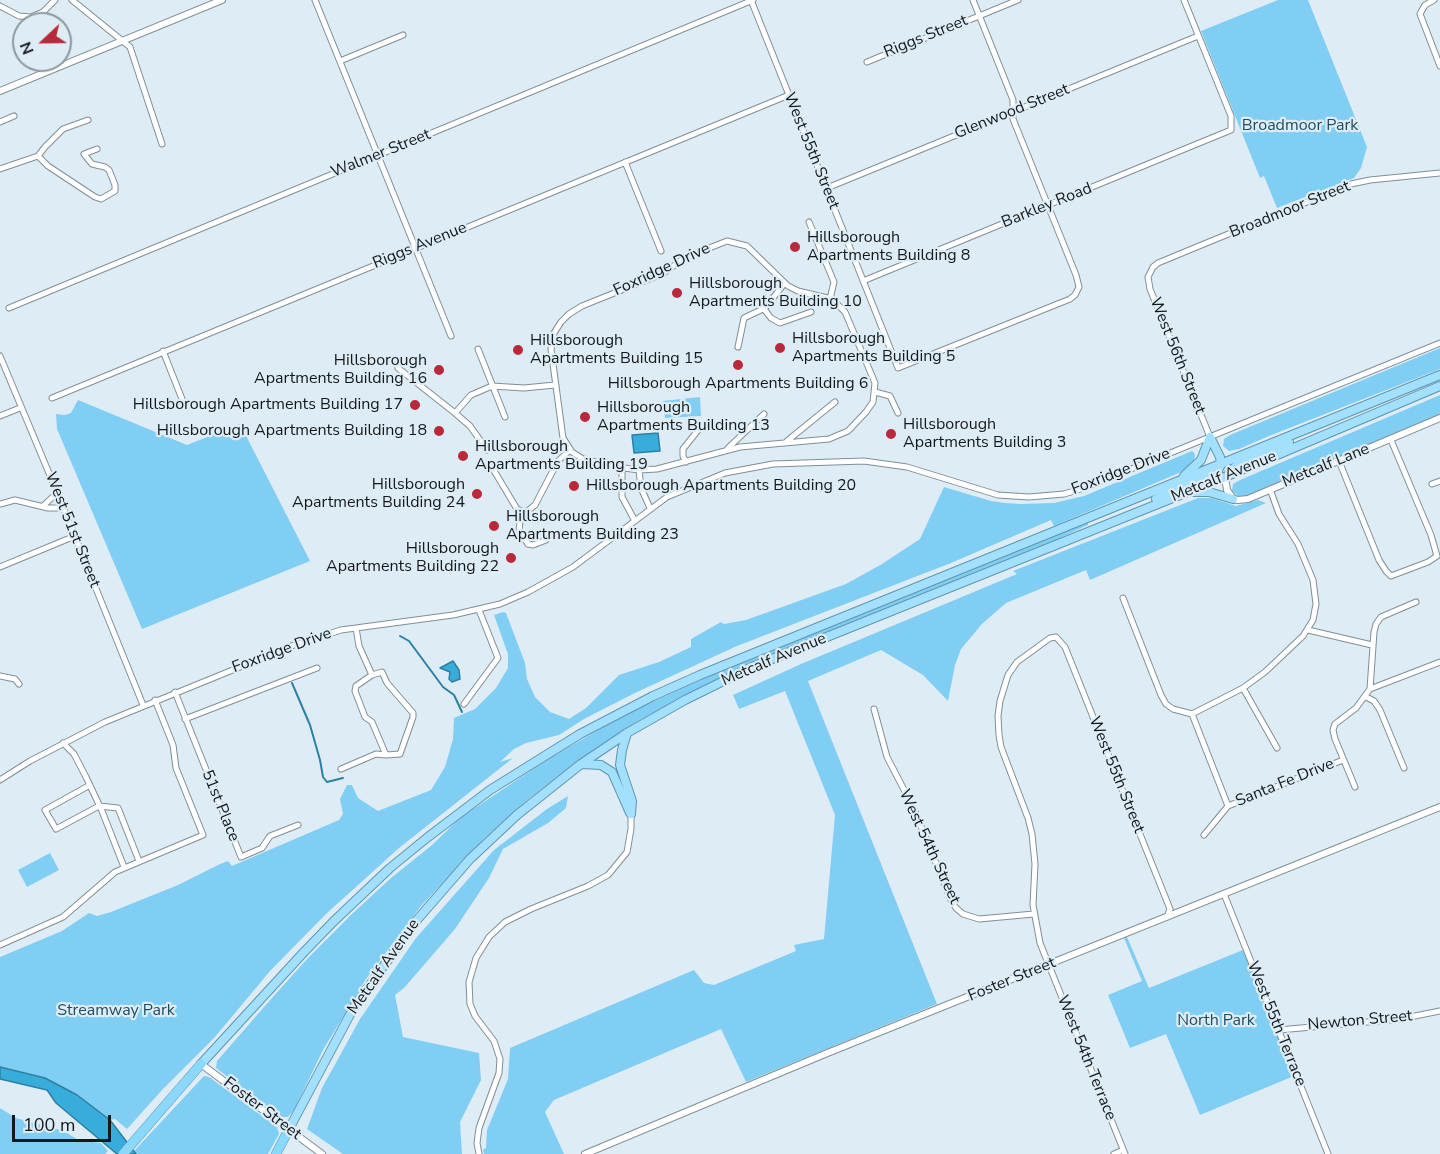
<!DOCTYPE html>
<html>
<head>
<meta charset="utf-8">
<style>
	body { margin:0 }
	#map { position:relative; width:1440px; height:1154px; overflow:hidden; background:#deedf5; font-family:"Nunito Sans",sans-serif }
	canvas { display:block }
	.north { position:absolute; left:12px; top:12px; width:60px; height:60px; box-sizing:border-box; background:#deedf5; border:2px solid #8d989e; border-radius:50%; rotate:248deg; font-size:16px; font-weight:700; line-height:24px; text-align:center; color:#13181b }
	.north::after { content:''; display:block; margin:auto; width:21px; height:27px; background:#ba293b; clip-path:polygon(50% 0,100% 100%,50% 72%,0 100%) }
	.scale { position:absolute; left:12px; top:1115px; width:99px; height:27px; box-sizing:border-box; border:3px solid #13181b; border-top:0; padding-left:8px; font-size:18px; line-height:21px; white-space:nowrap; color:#13181b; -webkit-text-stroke:4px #deedf5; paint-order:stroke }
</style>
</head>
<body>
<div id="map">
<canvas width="1440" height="1154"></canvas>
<div class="north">N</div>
<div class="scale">100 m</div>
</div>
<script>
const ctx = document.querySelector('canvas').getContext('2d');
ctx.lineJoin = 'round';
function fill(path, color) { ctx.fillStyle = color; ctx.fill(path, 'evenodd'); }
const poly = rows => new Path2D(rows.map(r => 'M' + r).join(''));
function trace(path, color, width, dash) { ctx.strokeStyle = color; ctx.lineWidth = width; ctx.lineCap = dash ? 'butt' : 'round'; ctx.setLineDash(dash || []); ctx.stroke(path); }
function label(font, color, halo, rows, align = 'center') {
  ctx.font = font + ' "Nunito Sans",sans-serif'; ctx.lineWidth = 4.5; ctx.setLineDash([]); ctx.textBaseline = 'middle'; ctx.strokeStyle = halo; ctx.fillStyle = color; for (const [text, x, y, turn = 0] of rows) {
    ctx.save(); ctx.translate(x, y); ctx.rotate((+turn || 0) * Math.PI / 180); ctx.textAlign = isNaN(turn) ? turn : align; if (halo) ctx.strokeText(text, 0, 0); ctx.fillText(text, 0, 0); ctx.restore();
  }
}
fill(poly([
	[1278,0,1308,0,1367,147,1361,168,1354,178,1277,208,1264,176,1260,178,1201,31],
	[1440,348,1440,369,1269,436,1239,449,1229,451,1223,446,1224,439,1230,435],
	[1440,395,1440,414,1248,496,1239,497,1232,491,1233,484,1240,480],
	[700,397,701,416,665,418,663,401],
	[78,400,187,445,240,424,310,561,142,629,57,429,56,414,65,415,71,413],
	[1192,451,1195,454,1194,461,1188,468,1179,473,1054,526,1051,520,951,563,737,646,637,692,584,719,559,735,526,743,514,749,500,762,513,758,399,848,326,914,270,971,215,1037,162,1090,127,1129,115,1119,110,1120,77,1095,45,1078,0,1067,0,957,62,931,89,913,97,916,111,912,178,885,218,865,228,861,232,866,339,820,343,814,340,799,347,785,352,785,358,798,378,811,431,790,445,767,453,739,454,718,475,709,496,688,508,668,508,654,494,615,503,612,506,613,525,663,527,679,535,697,550,712,569,719,586,708,619,675,659,662,691,647,691,639,721,622,724,624,746,620,846,584,882,564,920,539,944,487,991,501,1005,503,1020,504,1054,503,1084,496],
	[1198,498,1211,498,1236,506,1258,500,1266,503,1090,580,1086,570,1006,603,982,624,961,649,955,665,948,701,923,675,881,650,808,681,937,1004,746,1082,721,1029,554,1100,545,1112,564,1154,484,1154,483,1150,486,1148,487,1130,508,1079,510,1048,694,970,704,983,714,985,796,951,794,945,824,939,835,815,785,691,739,709,733,695,801,664,1017,574,1013,571],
	[1088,522,1088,525,1051,542,781,652,702,687,638,721,578,761,526,801,484,839,420,907,366,979,323,1050,294,1110,288,1117,281,1117,216,1068,217,1061,271,999,307,959,353,913,391,878,432,845,460,818,548,759,628,713,709,676],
	[568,796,566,808,548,823,503,849,489,878,455,929,404,988,395,995,403,1037,479,1053,481,1080,460,1122,462,1154,343,1154,307,1129,322,1088,360,1019,416,938,494,850,547,809],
	[50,853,59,870,27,887,18,870],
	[1127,937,1149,988,1243,950,1294,1076,1200,1115,1166,1034,1130,1048,1108,995,1142,981,1124,938],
	[204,1076,209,1077,277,1127,279,1134,268,1154,136,1154,134,1151],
	[0,1108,16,1118,64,1131,78,1140,101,1143,108,1151,105,1154,0,1154]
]), '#80cef3');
const water = poly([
	[658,433,660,451,634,453,632,435,658,433],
	[453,661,459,670,460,679,452,682,449,679,450,672,440,668,453,661],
	[0,1067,45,1078,77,1095,110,1120,136,1154,117,1154,56,1103,47,1090,0,1079,0,1067]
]);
fill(water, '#38acdb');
trace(water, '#2d80a1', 1.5);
trace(poly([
	[400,636,409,641,443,687,454,695,462,712],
	[292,683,310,725,320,760,323,777,327,782,343,778]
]), '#2d80a1', 2);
const minor = poly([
	[72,0,130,47,162,144],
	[315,0,451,336],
	[751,0,898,368,1070,299,1075,295,1079,287,1076,275,1013,119,1013,100,973,0],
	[1434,0,1425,5,1420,14,1440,66],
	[0,6,19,16,31,17,43,12,55,0],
	[340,61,403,35],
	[867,62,1018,0],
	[0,122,14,116],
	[38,156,48,166,95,197,101,199,115,191,115,185,109,170,105,167,92,164,84,154,97,149],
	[625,162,661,251],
	[0,169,38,156,45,147,63,129,88,120],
	[827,188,1198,36],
	[809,222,834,282,830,299],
	[727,241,747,246,788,286,798,291,832,299,845,312,875,383,873,402,866,412,848,431,829,439,740,447,657,469,639,470,617,467,583,459,572,452,563,438,551,349,554,333,561,322,569,314,582,306,664,273,684,258,727,241],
	[863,281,1231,130,1231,116,1184,0],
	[9,308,753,0],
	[764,309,771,318,780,323,811,312],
	[738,347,744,318,765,308,784,284],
	[478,349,505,417],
	[163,351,182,399],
	[0,356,59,497,143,705],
	[398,368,455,413,471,395,492,386,524,388,555,385],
	[875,392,890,396,898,413],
	[52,398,789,95],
	[455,413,470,426,487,450],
	[0,416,20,408],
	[1210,437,1150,289,1148,277,1153,267,1158,263,1199,246,1351,184,1370,180,1440,173],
	[787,441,835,402],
	[728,448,764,414],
	[1339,461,1379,560,1386,571,1391,576,1428,562,1437,556,1431,535,1391,440],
	[686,462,683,456,683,449,699,429],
	[490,464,517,509,525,513,535,505,558,461,570,450],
	[622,468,622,497,635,521],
	[639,470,641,488,650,508],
	[1432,484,1440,481],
	[0,504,15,500,48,508,64,508],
	[43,506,57,493],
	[521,512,519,531,528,544,533,545,546,540],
	[0,567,75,536],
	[1123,598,1161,695,1166,704,1173,709,1192,714,1228,806],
	[1308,630,1372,645],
	[372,675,356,686,355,691,365,717,372,722,386,755],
	[0,676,15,679,19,684],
	[1243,688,1277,748],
	[1370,689,1374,632,1376,624,1381,617,1416,602],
	[175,692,241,857,262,848,270,836,298,825],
	[1366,697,1374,701,1380,710,1404,768],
	[464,704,498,658,479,610],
	[874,709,887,757,914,809,951,900,956,908,963,914,979,919,1034,914],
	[1192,714,1243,688,1265,672,1303,636,1313,620,1316,604,1313,580,1298,544,1279,514,1270,489],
	[185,719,317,668],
	[63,743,74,754,86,777,102,811,124,867],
	[341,769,376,754,386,755,400,754,413,717,413,713,387,683,382,672,372,675,359,646,356,628],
	[0,780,30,761,105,722,294,645,341,630,453,615,500,604,528,592,573,567,667,497,725,473,773,464,864,461,907,467,998,495,1029,497,1064,494,1087,487,1440,343],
	[90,785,45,810,56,829,99,806,118,808,139,861],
	[1355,787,1335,739,1333,730,1335,724,1356,708,1370,689,1440,662],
	[1228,806,1343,760],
	[1204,835,1228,806],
	[1224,894,1328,1154],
	[0,945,63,917,115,872,203,835,176,768,173,745,155,700],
	[1279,1030,1400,1019,1440,1011],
	[479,1154,477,1143,479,1128,499,1073,500,1059,494,1041,475,1016,470,1004,469,982,476,958,489,937,505,922,531,909,588,886,608,875,627,852,631,829,631,814],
	[1114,1154,1123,1150],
	[1125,1154,1040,943,1033,905,1035,864,1032,834,1028,818,1001,747,999,735,998,716,1000,701,1008,675,1017,662,1050,638,1056,637,1065,647,1170,909,1167,917]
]);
const tertiary = poly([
	[0,91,222,0],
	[1225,477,1227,490,1233,499,1238,500,1248,499,1440,418],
	[201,1064,322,1154],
	[585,1154,825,1054,1440,807]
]);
const trunk = poly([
	[1229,473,1237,465,1289,442],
	[1184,476,1201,460,1210,437],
	[1193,492,1209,492,1233,499],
	[1156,499,1204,478,1219,469,1221,464,1220,457,1210,437],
	[627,733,622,750,620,765,632,801,631,814],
	[582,764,601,765,612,772,630,813],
	[201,1064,304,952,334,921,390,868,428,837,490,790,580,734,653,696,700,675,1440,375],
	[289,1129,354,1007,416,921,470,859,517,815,581,764,627,733,685,700,752,667,1225,477,1440,386]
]);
const motorway = poly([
	[123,1154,201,1064],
	[276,1154,289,1129]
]);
trace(minor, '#808e95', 7);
trace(tertiary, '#808e95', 8);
trace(trunk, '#6195ae', 10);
trace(motorway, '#6195ae', 10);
trace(minor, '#fff', 5);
trace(tertiary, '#fff', 6);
trace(trunk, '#a2e0fe', 8);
trace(motorway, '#8bd8fd', 9);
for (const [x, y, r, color] of [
	[795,247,6,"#ba293b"],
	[677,293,6,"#ba293b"],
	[780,348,6,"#ba293b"],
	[518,350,6,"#ba293b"],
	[738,365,6,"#ba293b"],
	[439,370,6,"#ba293b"],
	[415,405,6,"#ba293b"],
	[585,417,6,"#ba293b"],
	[439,431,6,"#ba293b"],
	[891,434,6,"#ba293b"],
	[463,456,6,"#ba293b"],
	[574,486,6,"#ba293b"],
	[477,494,6,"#ba293b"],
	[494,526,6,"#ba293b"],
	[511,558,6,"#ba293b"]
]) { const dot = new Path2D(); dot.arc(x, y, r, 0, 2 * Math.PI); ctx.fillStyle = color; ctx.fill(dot); trace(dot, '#deedf5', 2); }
label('16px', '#13181b', '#deedf5', [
	["Riggs Street",926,37,-22],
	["Glenwood Street",1012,112,-22],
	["West 55th Street",811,151,68],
	["Walmer Street",381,154,-22],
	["Barkley Road",1047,206,-22],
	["Broadmoor Street",1290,210,-22],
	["Riggs Avenue",420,246,-22],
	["Foxridge Drive",662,270,-25],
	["West 56th Street",1177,356,68],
	["Metcalf Lane",1326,466,-22],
	["Foxridge Drive",1121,472,-21],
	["Metcalf Avenue",1224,477,-22],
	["West 51st Street",72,530,68],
	["Foxridge Drive",282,651,-20],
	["Metcalf Avenue",774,660,-23],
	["West 55th Street",1116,775,68],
	["Santa Fe Drive",1285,783,-22],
	["51st Place",220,806,68],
	["West 54th Street",929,847,65],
	["Metcalf Avenue",384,967,-55],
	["Foster Street",1012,980,-22],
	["Newton Street",1360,1021,-5],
	["West 55th Terrace",1276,1024,68],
	["West 54th Terrace",1086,1058,68],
	["Foster Street",262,1109,37]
]);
label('16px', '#1e4c61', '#deedf5', [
	["Broadmoor Park",1300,126],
	["Streamway Park",116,1011],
	["North Park",1216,1021]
]);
label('16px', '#13181b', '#deedf5', [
	["Hillsborough",807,238],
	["Apartments Building 8",807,256],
	["Hillsborough",689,284],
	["Apartments Building 10",689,302],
	["Hillsborough",792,339],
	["Apartments Building 5",792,357],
	["Hillsborough",530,341],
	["Apartments Building 15",530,359],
	["Hillsborough",427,361,"right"],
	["Apartments Building 16",427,379,"right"],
	["Hillsborough Apartments Building 6",738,384,"center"],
	["Hillsborough Apartments Building 17",403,405,"right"],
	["Hillsborough",597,408],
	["Apartments Building 13",597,426],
	["Hillsborough",903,425],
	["Apartments Building 3",903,443],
	["Hillsborough Apartments Building 18",427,431,"right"],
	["Hillsborough",475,447],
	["Apartments Building 19",475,465],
	["Hillsborough",465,485,"right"],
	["Apartments Building 24",465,503,"right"],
	["Hillsborough Apartments Building 20",586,486],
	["Hillsborough",506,517],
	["Apartments Building 23",506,535],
	["Hillsborough",499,549,"right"],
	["Apartments Building 22",499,567,"right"]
], 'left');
</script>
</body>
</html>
